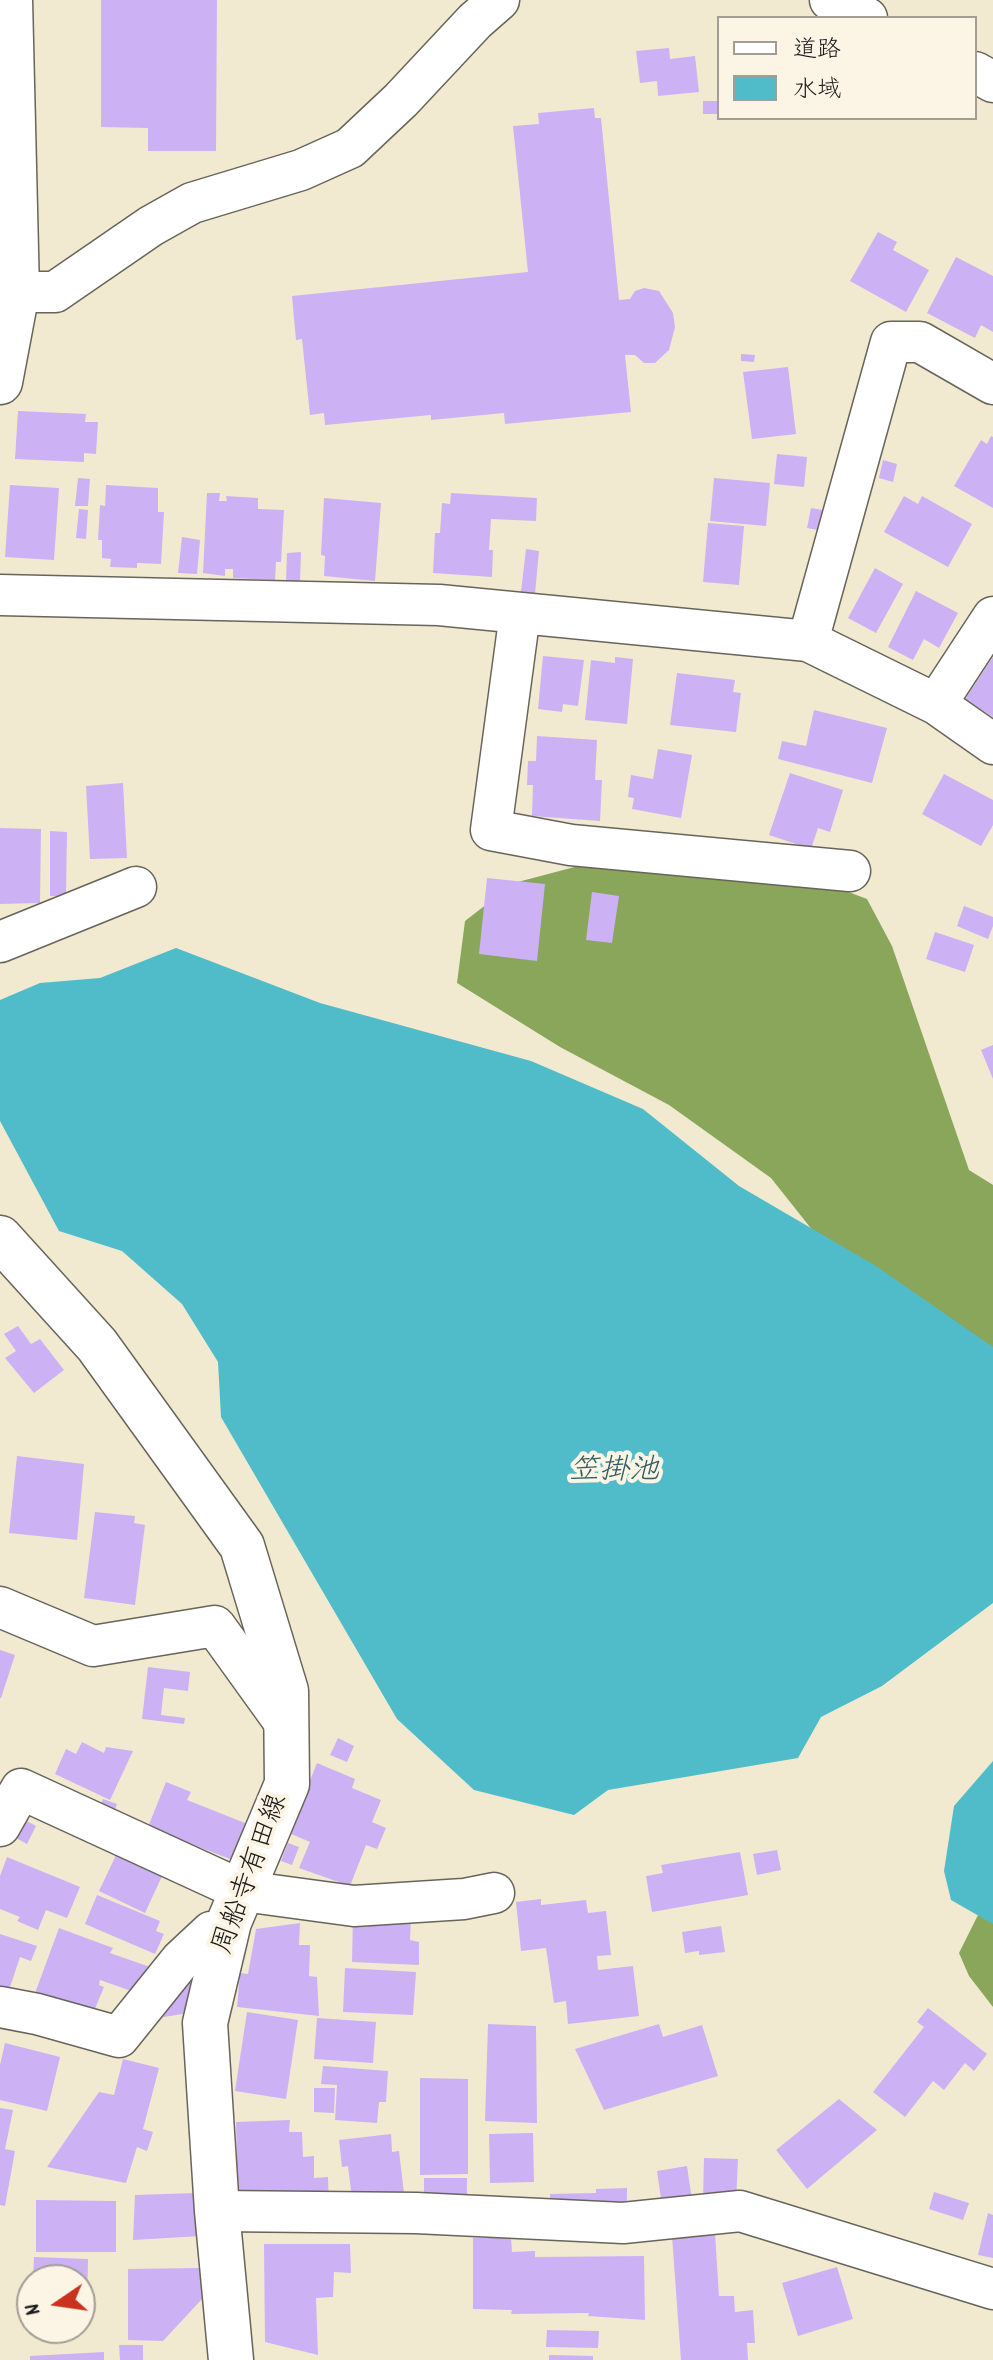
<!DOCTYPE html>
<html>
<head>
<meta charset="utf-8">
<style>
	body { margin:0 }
	#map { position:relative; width:993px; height:2360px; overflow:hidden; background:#f1ead0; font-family:Dekko,"Klee One",sans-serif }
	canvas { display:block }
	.legend { position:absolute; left:717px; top:16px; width:260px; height:104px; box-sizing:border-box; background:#fcf5e5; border:2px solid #a29e95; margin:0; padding:10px 14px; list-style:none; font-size:24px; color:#1c1c1c }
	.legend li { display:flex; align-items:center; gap:16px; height:40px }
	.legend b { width:40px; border:2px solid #a29e95 }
	.north { position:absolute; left:16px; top:2264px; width:80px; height:80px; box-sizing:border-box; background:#fcf5e5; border:2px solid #a29e95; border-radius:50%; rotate:257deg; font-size:22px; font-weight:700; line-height:32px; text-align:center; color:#1c1c1c }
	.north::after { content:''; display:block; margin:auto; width:28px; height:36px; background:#c8321e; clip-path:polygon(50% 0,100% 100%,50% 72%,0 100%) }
</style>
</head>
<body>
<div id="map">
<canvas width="993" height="2360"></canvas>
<ul class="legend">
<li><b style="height:10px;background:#fff"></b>道路</li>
<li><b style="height:22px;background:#50bcca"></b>水域</li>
</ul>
<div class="north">N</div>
</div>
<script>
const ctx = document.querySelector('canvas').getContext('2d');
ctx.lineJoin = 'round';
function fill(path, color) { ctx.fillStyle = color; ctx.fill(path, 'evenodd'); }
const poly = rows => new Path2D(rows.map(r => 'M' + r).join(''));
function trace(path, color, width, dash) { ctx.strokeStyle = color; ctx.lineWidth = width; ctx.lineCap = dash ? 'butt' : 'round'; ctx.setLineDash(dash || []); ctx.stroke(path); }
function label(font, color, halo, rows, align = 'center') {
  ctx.font = font + ' Dekko,"Klee One",sans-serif'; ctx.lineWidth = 8; ctx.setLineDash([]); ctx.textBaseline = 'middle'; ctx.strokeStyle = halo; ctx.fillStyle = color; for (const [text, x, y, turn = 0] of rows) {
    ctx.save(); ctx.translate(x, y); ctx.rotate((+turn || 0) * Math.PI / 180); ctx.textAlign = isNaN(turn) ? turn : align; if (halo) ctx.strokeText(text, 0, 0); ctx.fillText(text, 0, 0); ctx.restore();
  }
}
fill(poly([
	[586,864,785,868,867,899,892,946,969,1170,993,1185,993,1380,848,1275,771,1178,669,1105,560,1047,457,983,465,921,514,883],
	[987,1897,993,1899,993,2007,969,1976,959,1953]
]), '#89a65a');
fill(poly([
	[176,948,320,1003,531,1061,643,1109,739,1186,876,1266,993,1347,993,1603,882,1686,821,1717,798,1758,608,1790,574,1815,474,1790,397,1719,221,1417,218,1362,182,1304,122,1251,59,1231,0,1121,0,1000,40,983,100,978],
	[993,1761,993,1924,951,1900,944,1871,954,1806]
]), '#50bcca');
fill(poly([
	[101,0,217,0,216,151,148,151,148,128,101,127],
	[669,48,670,59,695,56,699,92,658,96,657,81,640,83,636,51],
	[703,101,719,101,719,114,703,114],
	[594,108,595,118,601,118,619,300,630,299,635,291,644,288,659,291,673,313,675,327,669,350,655,363,644,363,635,355,625,355,631,412,505,424,504,413,431,420,431,415,325,425,324,413,310,415,302,339,296,340,292,296,528,272,513,126,539,124,538,113],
	[878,232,897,242,893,250,929,270,906,312,850,281],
	[956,257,993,276,993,332,981,325,975,338,927,313],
	[741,354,755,355,754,362,741,361],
	[788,367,796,434,752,439,743,372],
	[18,411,86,414,85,422,98,422,96,454,84,453,84,462,15,459],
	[991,436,993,437,993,508,954,486,981,440,987,444],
	[777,454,807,457,804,487,774,484],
	[883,460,897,464,893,482,879,478],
	[78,478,90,479,88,506,75,506],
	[714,478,770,483,766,526,710,521],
	[10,485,59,488,54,560,5,557],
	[106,485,158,488,158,512,164,512,161,564,137,563,137,568,110,567,111,559,102,558,102,540,98,540,100,505,105,506],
	[207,493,220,493,219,501,227,501,226,496,258,498,258,509,284,510,281,562,276,562,275,580,233,578,233,569,225,569,225,576,203,573],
	[451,493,537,498,536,521,491,519,489,550,493,550,492,577,433,573,435,533,440,533,442,503,450,504],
	[904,496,918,504,922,496,972,524,948,567,884,532],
	[324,498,381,503,375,581,324,576,325,556,321,555],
	[811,508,822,510,818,530,807,528],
	[79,509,88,510,86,539,76,538],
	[708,523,744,526,739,585,703,582],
	[182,537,200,540,197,574,178,573],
	[526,549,539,551,535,594,521,592],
	[301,552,300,582,286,582,287,553],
	[875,568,903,584,876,633,848,618],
	[916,591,958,613,939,648,924,639,913,660,888,647],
	[543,656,584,660,578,706,563,704,562,712,538,709],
	[615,657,633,659,627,724,585,720,591,660,615,663],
	[993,657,993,717,965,699],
	[677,673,735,680,733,692,741,693,736,732,670,725],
	[814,710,887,728,872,783,778,759,782,741,806,746],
	[537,736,597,740,595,780,602,780,600,821,532,816,533,785,527,785,528,761,536,761],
	[658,749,692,755,681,818,632,809,634,798,628,797,631,775,653,779],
	[790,773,843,790,830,832,818,828,811,849,769,835],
	[944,774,993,800,993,825,981,846,922,814],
	[123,783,127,858,90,859,86,786],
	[0,828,41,829,40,903,0,904],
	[50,831,67,832,66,896,50,896],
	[487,878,545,884,537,961,479,954],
	[592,892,619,896,612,943,586,940],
	[964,906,993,917,993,926,988,939,957,926],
	[935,932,974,945,965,972,926,959],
	[993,1045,993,1079,981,1050],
	[18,1326,31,1344,40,1339,64,1370,34,1393,5,1358,16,1351,4,1334],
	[17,1456,84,1464,77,1540,9,1533],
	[95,1512,135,1516,134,1523,145,1525,135,1605,84,1598],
	[0,1650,15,1655,1,1698,0,1698],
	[148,1667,190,1672,188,1691,164,1688,161,1715,185,1718,184,1724,142,1719],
	[338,1738,354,1746,347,1762,330,1755],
	[82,1742,104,1753,106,1747,133,1751,110,1800,55,1774,66,1749,76,1754],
	[317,1763,355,1779,352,1788,381,1800,372,1822,386,1828,377,1849,366,1845,350,1886,299,1868,310,1842,289,1833],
	[166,1782,191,1792,187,1800,250,1825,235,1861,148,1827],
	[103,1799,117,1804,113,1815,99,1810],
	[23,1819,36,1826,27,1844,14,1837],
	[288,1843,299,1847,292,1865,281,1861],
	[777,1850,781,1870,757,1875,753,1854],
	[740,1852,748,1895,652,1912,646,1876,663,1873,661,1865],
	[117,1853,163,1874,145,1913,99,1891],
	[7,1857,80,1887,67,1918,46,1910,38,1930,17,1921,20,1917,0,1909,0,1876],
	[97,1895,160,1921,156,1931,164,1934,155,1954,85,1924],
	[541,1899,541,1905,586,1900,588,1913,606,1911,611,1955,597,1956,598,1970,633,1966,639,2016,568,2024,566,2001,554,2003,546,1948,521,1951,516,1902],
	[353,1916,411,1919,410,1940,419,1942,419,1965,352,1962],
	[300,1923,299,1945,310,1945,309,1976,317,1977,319,2016,237,2007,240,1973,248,1974,256,1929],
	[721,1926,725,1952,699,1955,699,1951,685,1953,682,1932],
	[59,1928,113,1948,110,1953,150,1967,140,1994,100,1980,99,1985,104,1987,92,2016,34,1996],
	[0,1934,37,1946,31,1961,20,1957,5,2002,0,2000],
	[345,1968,416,1972,413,2015,343,2012],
	[184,1978,200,1992,188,2013,158,2018],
	[928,2008,987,2054,974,2071,965,2063,944,2090,933,2081,905,2117,873,2092,924,2027,917,2022],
	[247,2012,298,2020,286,2099,235,2091],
	[317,2018,376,2022,373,2063,314,2059],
	[488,2024,536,2026,537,2123,485,2121],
	[659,2024,663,2037,702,2025,718,2076,604,2110,575,2049],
	[5,2043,60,2057,47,2111,0,2100,0,2065],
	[123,2059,159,2068,143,2129,153,2132,147,2151,137,2147,126,2183,47,2167,99,2092,114,2095],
	[323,2066,388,2071,386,2102,379,2102,377,2123,335,2120,337,2085,321,2084],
	[420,2078,468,2079,468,2174,420,2175],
	[314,2088,335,2088,334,2113,314,2112],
	[839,2099,877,2130,807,2189,776,2150],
	[0,2108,13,2110,5,2149,15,2151,5,2206,0,2205],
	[290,2120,289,2132,302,2132,303,2157,314,2156,314,2178,328,2177,329,2207,238,2210,236,2122],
	[533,2133,534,2182,490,2183,489,2134],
	[391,2134,392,2152,399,2151,404,2193,352,2199,348,2166,342,2167,339,2140],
	[704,2158,738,2159,736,2202,703,2200],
	[687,2166,692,2200,662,2205,657,2171],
	[424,2178,467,2178,467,2206,424,2206],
	[627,2188,627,2209,551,2209,550,2194,596,2193,596,2189],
	[934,2192,969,2203,963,2220,929,2209],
	[196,2193,201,2236,133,2240,135,2195],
	[36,2200,116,2201,116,2252,36,2252],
	[988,2213,993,2215,993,2258,978,2255],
	[715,2233,719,2296,734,2296,735,2312,753,2310,755,2343,747,2343,748,2360,681,2360,672,2236],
	[473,2238,511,2238,512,2252,535,2251,535,2257,644,2256,645,2320,588,2316,589,2313,511,2314,512,2310,473,2309],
	[264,2244,350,2244,351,2273,334,2272,333,2297,316,2298,318,2355,265,2342],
	[34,2257,88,2259,87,2309,80,2308,80,2280,33,2280],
	[837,2267,853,2319,798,2336,782,2283],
	[200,2268,202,2299,163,2341,128,2340,128,2269],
	[547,2330,599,2331,598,2348,546,2347],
	[119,2345,143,2345,143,2360,120,2360],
	[104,2352,104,2360,30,2360,30,2356],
	[549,2355,593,2356,593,2360,549,2360]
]), '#cdb1f5');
const street = poly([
	[830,0,867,18],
	[975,72,993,82],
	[17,292,55,292,151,226,192,203,301,170,350,148,401,100,475,21,499,0],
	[0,595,439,605,808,641,936,704,993,744],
	[520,613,491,830,571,845,850,871],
	[808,641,891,342,920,342,993,384],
	[936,704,993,617],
	[0,942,136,887],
	[0,1607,93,1646,215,1626,287,1726],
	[0,1826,21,1789,243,1891,354,1906,464,1899,494,1893],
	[0,2007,37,2014,119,2037,181,1960,211,1932,226,1935],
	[217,2211,416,2213,623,2223,740,2211,993,2289]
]);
const secondary = poly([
	[0,382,17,292,10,0],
	[0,1238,97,1345,242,1546,286,1691,287,1784,229,1922,205,2023,217,2211,231,2360]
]);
trace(street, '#67645b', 43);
trace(secondary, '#67645b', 47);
trace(street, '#fff', 40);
trace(secondary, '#fff', 44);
label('28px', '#1c1c1c', '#fcf5e5', [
	["周船寺有田線",253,1875,-70]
]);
label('italic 30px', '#315c62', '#fcf5e5', [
	["笠掛池",614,1474]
]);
</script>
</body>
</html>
